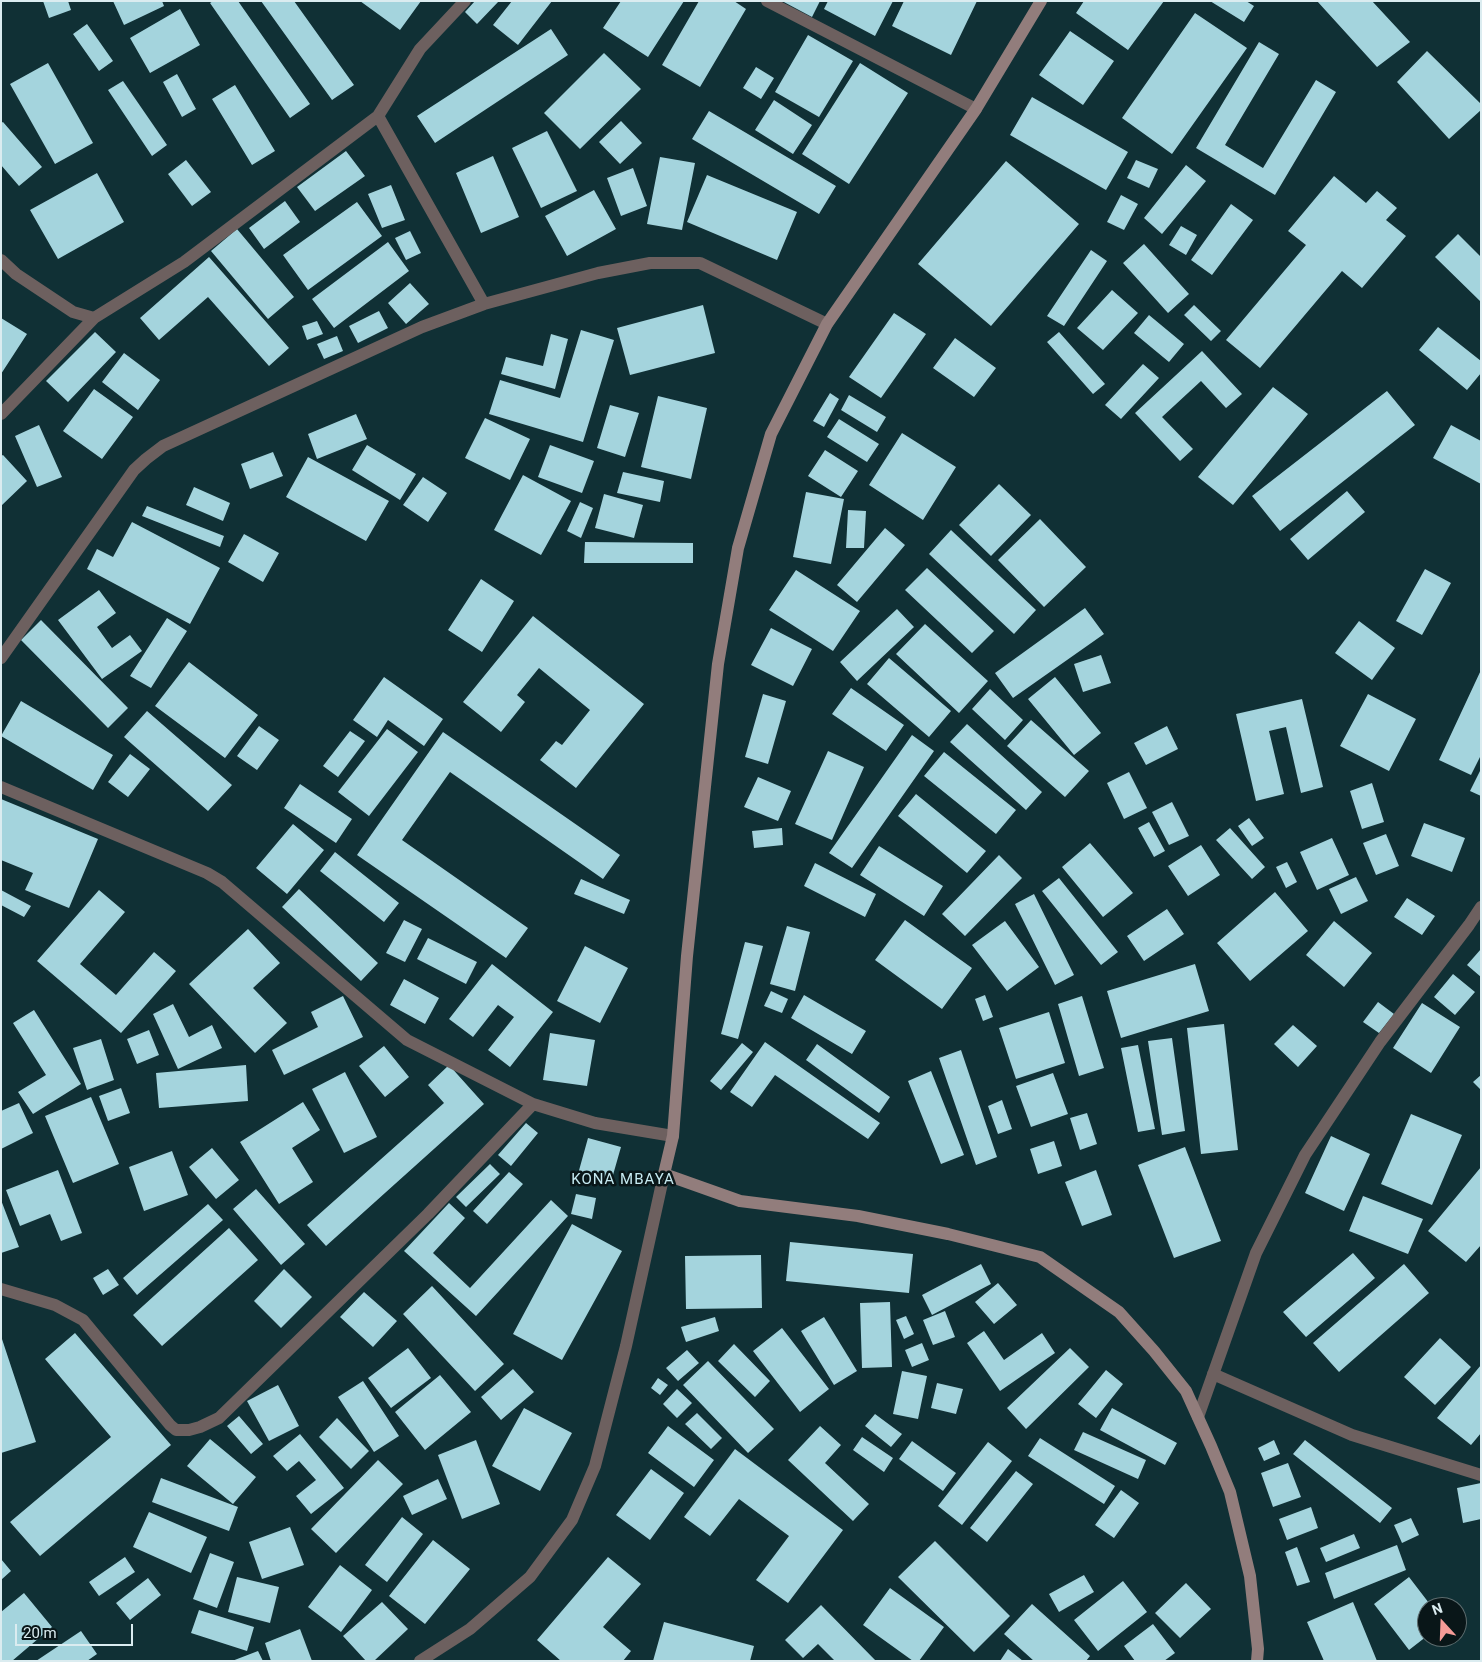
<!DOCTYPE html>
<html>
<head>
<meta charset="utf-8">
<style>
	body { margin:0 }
	#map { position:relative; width:1482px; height:1662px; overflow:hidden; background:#103035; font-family:Roboto,sans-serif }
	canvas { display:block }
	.frame { position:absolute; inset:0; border:2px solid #dbecf0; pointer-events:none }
	.north { position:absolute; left:1417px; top:1597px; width:50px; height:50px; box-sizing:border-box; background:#091618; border:1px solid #5d6c6e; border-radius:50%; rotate:340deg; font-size:14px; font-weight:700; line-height:20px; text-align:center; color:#dbecf0 }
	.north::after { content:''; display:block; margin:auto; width:18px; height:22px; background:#f59b97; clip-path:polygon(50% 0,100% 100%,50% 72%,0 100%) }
	.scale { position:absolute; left:15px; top:1624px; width:118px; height:22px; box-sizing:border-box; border:2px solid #dbecf0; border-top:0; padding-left:6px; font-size:15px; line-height:18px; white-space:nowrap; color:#dbecf0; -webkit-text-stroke:4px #091618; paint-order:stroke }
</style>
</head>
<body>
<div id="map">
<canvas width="1482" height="1662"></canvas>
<div class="frame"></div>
<div class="north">N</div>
<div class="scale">20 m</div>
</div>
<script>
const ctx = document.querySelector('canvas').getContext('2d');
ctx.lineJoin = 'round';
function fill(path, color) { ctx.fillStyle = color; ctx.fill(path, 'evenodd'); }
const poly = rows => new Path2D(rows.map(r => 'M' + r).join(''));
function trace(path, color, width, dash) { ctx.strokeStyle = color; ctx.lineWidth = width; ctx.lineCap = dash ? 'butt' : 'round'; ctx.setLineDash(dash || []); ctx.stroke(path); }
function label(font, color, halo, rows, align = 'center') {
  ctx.font = font + ' Roboto,sans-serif'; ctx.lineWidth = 5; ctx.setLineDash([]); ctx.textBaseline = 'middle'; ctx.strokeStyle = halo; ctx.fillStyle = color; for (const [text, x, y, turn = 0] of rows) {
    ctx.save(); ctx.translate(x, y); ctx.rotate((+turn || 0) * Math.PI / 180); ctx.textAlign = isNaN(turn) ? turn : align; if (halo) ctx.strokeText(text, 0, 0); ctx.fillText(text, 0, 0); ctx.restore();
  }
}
fill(poly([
	[43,1,68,1,71,10,49,18],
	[113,1,162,1,164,6,124,25],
	[213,1,238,1,310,104,290,118,210,3],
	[261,1,294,1,354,85,332,100],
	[360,1,421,1,400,30],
	[475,1,499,1,477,24,465,12],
	[512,1,552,1,518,45,493,25],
	[621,1,684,1,648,57,603,28],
	[699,1,734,1,746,9,700,87,662,65],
	[782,1,820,1,812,17],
	[828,1,893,1,875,36,824,9],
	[904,1,977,1,951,55,892,26],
	[1084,1,1164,1,1128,50,1076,13],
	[1210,1,1246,1,1254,6,1244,22],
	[1317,1,1372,1,1410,42,1377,67],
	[180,9,200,45,150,73,130,38],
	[1195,13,1247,48,1172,154,1122,118],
	[87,24,113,61,99,71,73,34],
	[551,29,568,55,435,143,417,116],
	[1070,31,1114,61,1083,105,1039,75],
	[808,35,853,61,819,117,775,92],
	[1259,42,1279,54,1225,145,1263,168,1316,80,1336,92,1275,195,1196,148],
	[1427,51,1481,104,1481,110,1449,139,1397,82],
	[604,53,641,89,580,149,544,113],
	[48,63,93,143,55,164,10,84],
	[860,63,908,93,849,184,802,154],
	[756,67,774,78,761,99,743,88],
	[177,74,196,109,182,117,163,82],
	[123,81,167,145,152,156,108,90],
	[235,85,275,151,252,165,212,99],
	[1032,97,1128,152,1106,190,1010,135],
	[774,100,812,125,793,154,755,130],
	[709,111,836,186,819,214,692,139],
	[621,121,642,143,620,164,599,142],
	[3,122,42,167,19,186,1,165,1,123],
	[547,131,577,191,541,208,512,148],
	[346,151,365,176,315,211,297,187],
	[493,156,519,217,481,233,456,173],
	[660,157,695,163,682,230,647,224],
	[186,160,211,192,192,206,168,174],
	[1136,160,1158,169,1149,188,1127,178],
	[1006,161,1079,224,991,326,918,264],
	[1186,165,1206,181,1162,234,1144,218],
	[633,168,647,206,621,216,607,178],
	[97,173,124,222,58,259,30,210],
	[707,175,797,212,777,260,687,222],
	[1334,176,1366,203,1377,191,1397,208,1386,220,1406,236,1362,288,1342,271,1260,368,1226,340,1306,245,1288,231],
	[391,185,405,220,382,228,368,194],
	[594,190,616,229,567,256,545,216],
	[1121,195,1138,204,1124,230,1107,222],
	[285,201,300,222,264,249,249,228],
	[357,202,382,236,308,290,283,255],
	[1231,204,1253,220,1212,275,1191,260],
	[1181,226,1197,235,1186,255,1169,245],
	[237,229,294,297,268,319,211,251],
	[410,231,421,253,406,260,395,238],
	[1458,234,1481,257,1481,302,1435,257],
	[388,242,409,271,334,328,312,299],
	[1144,244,1189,294,1168,313,1123,263],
	[1091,250,1107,261,1064,326,1047,316],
	[209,257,289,348,269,366,208,297,159,340,140,318],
	[410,283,429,304,406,324,388,303],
	[1112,290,1138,313,1103,350,1077,328],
	[703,305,715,353,630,375,617,328],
	[1194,305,1221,331,1211,341,1184,315],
	[379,311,388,328,358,343,349,326],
	[894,313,926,334,881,398,849,377],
	[1149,315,1184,344,1169,362,1134,333],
	[1,318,27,334,1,374],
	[317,321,323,334,307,340,302,326],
	[1438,327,1481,361,1481,373,1467,390,1419,350],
	[581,330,614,340,583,442,489,414,500,380,560,398],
	[95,332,116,352,68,402,46,381],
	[1059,332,1105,384,1093,394,1047,342],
	[551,334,568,339,555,389,501,374,506,357,543,366],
	[337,336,343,351,324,359,317,344],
	[955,338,996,368,974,397,933,368],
	[1202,351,1242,394,1226,408,1201,381,1162,417,1193,449,1180,461,1135,413],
	[124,353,160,380,138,410,102,382],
	[1143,364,1159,378,1121,419,1105,405],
	[1273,387,1308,414,1233,505,1198,477],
	[94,389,133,417,102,459,63,431],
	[1387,391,1415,425,1280,531,1252,496],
	[830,393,839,399,824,427,813,421],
	[849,395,886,417,877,432,841,410],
	[658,396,707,408,691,479,641,467],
	[610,405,639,413,625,457,597,448],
	[356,414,367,439,317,459,308,434],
	[485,418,530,439,510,480,465,458],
	[839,419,879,444,867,462,827,437],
	[39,425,62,477,37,487,15,436],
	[1451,425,1481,441,1481,484,1433,458],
	[902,433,956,467,923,520,869,485],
	[367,445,416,474,400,500,352,470],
	[550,445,594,461,582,493,538,477],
	[825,450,858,471,841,497,808,476],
	[273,452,283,476,250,489,241,464],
	[3,455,27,481,1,506,1,456],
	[308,457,389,501,366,541,286,497],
	[623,472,664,481,660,502,617,493],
	[523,475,571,501,541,555,494,530],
	[423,477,447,493,428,522,403,505],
	[999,484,1031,515,991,556,959,525],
	[194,487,230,503,223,521,186,505],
	[1347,491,1365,512,1308,560,1290,539],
	[806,492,844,499,831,564,793,557],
	[604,494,643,505,634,538,595,528],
	[580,502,593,508,581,538,567,531],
	[147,506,224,536,220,547,142,516],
	[848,510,866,511,864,548,846,548],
	[1040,519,1086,567,1044,607,998,560],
	[132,522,220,568,190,624,87,569,97,549,113,557],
	[885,528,905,545,857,602,837,585],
	[951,530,1036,610,1014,634,929,554],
	[244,534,279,553,263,582,228,562],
	[585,542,693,543,693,563,584,563],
	[927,568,994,631,972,653,905,590],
	[1425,569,1451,583,1422,635,1396,621],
	[796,570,860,611,833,651,769,610],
	[481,579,514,601,482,652,448,630],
	[99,590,116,613,97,627,112,648,130,635,142,651,102,679,58,620],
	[1085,608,1104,634,1013,698,995,673],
	[897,609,914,627,857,681,840,662],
	[533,616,644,704,576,788,540,760,556,741,562,745,590,710,539,668,517,695,525,702,501,732,463,702],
	[167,618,187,631,151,688,130,676],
	[41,620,128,708,108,728,21,640],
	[1359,621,1395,648,1372,680,1335,653],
	[925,624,988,681,959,713,896,654],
	[771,628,812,649,793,686,751,665],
	[1101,655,1111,683,1083,692,1074,664],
	[889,658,951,711,929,737,867,684],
	[189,662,258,715,225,758,155,706],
	[1481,670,1481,755,1471,775,1439,760],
	[384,677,443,719,424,746,388,720,377,737,353,720],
	[1055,677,1101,733,1074,755,1028,699],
	[851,688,904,725,886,751,832,714],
	[990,689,1023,720,1005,740,972,709],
	[763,694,786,701,768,764,745,757],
	[1368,694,1416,719,1389,771,1340,746],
	[1302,699,1323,787,1301,793,1286,727,1269,731,1284,794,1256,801,1236,714],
	[21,701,113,755,93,790,1,736],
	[147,711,232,785,208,811,124,737],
	[1031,720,1089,771,1065,797,1007,746],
	[967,724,1042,792,1026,810,950,742],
	[259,726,279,740,257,770,237,756],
	[1167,726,1178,749,1146,765,1134,743],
	[387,729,418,752,369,816,338,792],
	[350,731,365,741,338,777,323,766],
	[443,732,620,855,603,879,450,772,402,840,528,928,506,958,357,855],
	[912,735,934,751,852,868,829,853],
	[828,751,864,767,832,840,795,824],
	[944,752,1016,810,996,834,924,776],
	[130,754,150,769,128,797,108,782],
	[1481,769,1481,796,1470,791],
	[1129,772,1147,808,1124,819,1107,783],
	[758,777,791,791,778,821,744,807],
	[1372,783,1384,822,1362,829,1350,791],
	[300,784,352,819,336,843,284,808],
	[916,794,986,851,967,873,898,816],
	[1,799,98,839,69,908,25,890,33,873,1,860],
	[1172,802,1189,836,1169,845,1152,812],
	[1249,818,1264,838,1252,846,1238,826],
	[1149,822,1165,851,1154,857,1138,828],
	[1424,823,1465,838,1452,872,1411,856],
	[293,824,324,850,287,894,256,868],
	[782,828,783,845,754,848,752,831],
	[1230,828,1265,867,1252,879,1216,840],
	[1386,834,1399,866,1376,875,1363,843],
	[1332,838,1349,875,1317,890,1300,852],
	[1090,843,1133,893,1103,917,1062,867],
	[1201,845,1220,875,1188,896,1168,866],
	[879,846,943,886,924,916,860,875],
	[335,852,399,903,384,922,320,871],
	[999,855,1022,878,965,936,942,914],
	[1287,862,1297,882,1286,888,1276,867],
	[815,863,876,894,865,917,804,886],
	[1356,877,1368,901,1341,914,1329,889],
	[1059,878,1118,952,1101,965,1042,891],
	[581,879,630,900,624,914,574,894],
	[299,889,378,963,361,981,282,907],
	[1,890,31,906,24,917,1,905],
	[99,890,125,912,80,964,116,995,154,952,176,971,121,1033,37,961],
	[1275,892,1308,931,1250,981,1217,943],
	[1034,894,1074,975,1055,985,1015,904],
	[1407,898,1435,916,1422,935,1394,917],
	[1167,909,1184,934,1144,961,1127,936],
	[404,920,422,929,405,962,386,953],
	[905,920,972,968,942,1009,875,960],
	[1005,921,1039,967,1007,991,972,945],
	[1334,921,1372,953,1344,987,1306,955],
	[787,926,810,932,795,991,770,984],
	[248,929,280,963,253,988,287,1023,255,1053,189,984],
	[428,938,477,962,466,984,417,959],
	[745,942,763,946,738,1039,721,1034],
	[585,946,628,968,600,1023,557,1001],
	[1481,949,1481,977,1467,965],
	[492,964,553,1012,510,1067,488,1050,514,1017,498,1005,473,1037,449,1019],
	[1195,964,1209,1011,1121,1038,1107,991],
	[1453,974,1475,992,1455,1015,1434,997],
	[404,979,439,998,425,1024,390,1005],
	[771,991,788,999,782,1013,764,1006],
	[804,995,866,1031,852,1054,791,1018],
	[985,995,993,1017,983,1021,975,999],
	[343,996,363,1037,284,1075,272,1050,318,1027,311,1012],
	[1082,996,1104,1068,1079,1076,1058,1004],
	[1378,1002,1394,1014,1379,1033,1363,1022],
	[1422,1003,1460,1027,1431,1073,1393,1048],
	[173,1004,189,1037,212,1025,222,1048,178,1069,153,1014],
	[34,1010,81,1084,33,1114,18,1092,46,1075,13,1023],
	[1049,1012,1065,1063,1016,1079,999,1028],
	[1224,1024,1238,1150,1201,1154,1187,1028],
	[1293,1025,1317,1046,1298,1067,1274,1044],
	[149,1030,159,1055,137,1064,127,1039],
	[550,1033,595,1040,587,1086,543,1080],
	[1172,1038,1185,1131,1162,1135,1148,1041],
	[101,1039,114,1080,87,1090,73,1048],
	[765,1042,880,1123,868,1139,775,1075,752,1107,730,1092],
	[742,1043,753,1052,721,1090,710,1081],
	[817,1044,890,1097,879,1113,806,1060],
	[1138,1045,1155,1129,1138,1132,1121,1048],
	[384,1046,409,1077,385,1097,359,1066],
	[961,1050,997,1157,976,1165,939,1058],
	[246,1065,248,1101,159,1108,156,1073],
	[449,1065,484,1104,326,1246,307,1225,444,1103,428,1085],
	[931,1071,964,1155,941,1164,908,1081],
	[345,1072,377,1137,344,1153,312,1089],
	[1053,1073,1068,1114,1031,1127,1016,1086],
	[1481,1075,1481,1090,1473,1082],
	[121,1088,130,1113,108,1121,99,1096],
	[91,1097,119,1164,73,1183,45,1116],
	[1002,1100,1012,1129,998,1134,988,1106],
	[303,1102,320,1130,292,1148,313,1182,279,1204,240,1142],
	[19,1103,33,1133,1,1149,1,1111],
	[1087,1113,1097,1144,1080,1150,1070,1118],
	[1411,1114,1462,1135,1432,1205,1381,1184],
	[526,1123,538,1133,511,1166,498,1155],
	[1331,1136,1370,1154,1344,1211,1305,1193],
	[588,1138,621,1147,611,1182,578,1174],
	[1054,1141,1062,1166,1038,1174,1030,1149],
	[1185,1147,1221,1241,1174,1258,1138,1165],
	[212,1148,239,1180,216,1199,189,1167],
	[172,1151,188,1195,144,1211,129,1167],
	[490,1164,500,1174,466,1207,456,1197],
	[1481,1167,1481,1245,1466,1262,1428,1231],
	[58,1170,82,1233,61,1241,50,1214,20,1226,6,1190],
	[1096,1170,1112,1215,1082,1226,1065,1182],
	[509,1172,523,1184,487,1224,473,1211],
	[256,1189,305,1244,281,1265,233,1209],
	[576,1194,596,1198,592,1219,571,1214],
	[1363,1196,1423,1219,1408,1254,1349,1231],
	[1,1200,19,1247,1,1253],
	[551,1200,568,1216,476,1316,404,1251,449,1203,465,1218,433,1253,470,1288],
	[208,1204,223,1220,137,1295,123,1278],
	[572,1224,622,1251,562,1360,513,1334],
	[229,1228,258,1260,162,1346,133,1315],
	[790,1242,913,1254,909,1293,786,1281],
	[1353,1253,1375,1278,1306,1337,1283,1312],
	[761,1255,762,1308,686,1309,685,1256],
	[981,1264,991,1284,932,1315,922,1295],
	[1404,1264,1429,1293,1339,1372,1313,1343],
	[108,1269,119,1285,103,1295,93,1278],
	[284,1269,312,1297,281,1328,254,1301],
	[998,1283,1017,1305,994,1324,975,1302],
	[432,1286,504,1364,475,1391,403,1314],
	[364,1292,397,1321,373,1347,340,1317],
	[890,1302,892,1367,862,1368,860,1303],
	[945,1311,955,1337,933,1345,923,1320],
	[906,1316,914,1334,904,1339,896,1320],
	[715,1317,719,1331,686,1342,681,1327],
	[824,1317,857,1371,834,1385,801,1331],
	[782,1328,829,1389,800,1412,753,1351],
	[984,1331,1004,1360,1042,1333,1055,1353,1000,1391,967,1343],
	[75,1333,171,1445,40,1556,10,1522,111,1437,45,1359],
	[1,1336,36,1442,1,1453],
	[1440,1338,1471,1367,1435,1405,1404,1377],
	[922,1343,929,1360,912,1367,905,1350],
	[734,1344,770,1381,755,1397,718,1361],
	[408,1348,431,1378,391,1408,368,1378],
	[1070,1348,1089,1367,1026,1429,1007,1408],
	[687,1350,699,1363,678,1381,666,1368],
	[708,1361,774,1429,748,1453,683,1385],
	[1481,1365,1481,1433,1471,1445,1437,1418],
	[513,1369,534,1392,501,1420,481,1397],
	[1106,1370,1123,1384,1096,1418,1078,1404],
	[902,1371,927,1376,918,1419,893,1414],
	[440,1375,471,1412,425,1450,395,1412],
	[658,1378,668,1385,660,1395,651,1388],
	[363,1381,399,1436,374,1452,338,1397],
	[937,1383,963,1389,956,1414,931,1408],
	[278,1385,299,1426,269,1441,247,1401],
	[677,1389,692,1403,677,1418,663,1404],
	[524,1408,572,1433,540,1491,492,1466],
	[1112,1408,1177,1443,1165,1465,1100,1430],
	[697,1413,722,1438,711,1449,685,1424],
	[875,1414,902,1434,891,1447,865,1426],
	[239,1416,263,1444,251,1454,227,1426],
	[337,1418,369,1451,351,1469,319,1437],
	[668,1426,714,1460,694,1487,648,1453],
	[820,1426,841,1445,825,1463,869,1504,853,1521,788,1460],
	[1083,1432,1146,1460,1138,1479,1074,1450],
	[300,1434,344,1488,311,1514,296,1496,316,1480,299,1461,287,1471,273,1456],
	[862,1437,893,1458,884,1472,853,1450],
	[1040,1438,1115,1486,1104,1504,1028,1456],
	[210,1439,256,1477,233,1504,187,1466],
	[476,1440,500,1504,462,1519,438,1455],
	[1274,1440,1280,1454,1264,1461,1258,1448],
	[1305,1440,1392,1508,1380,1523,1293,1454],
	[912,1441,956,1473,943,1491,899,1459],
	[988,1442,1012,1461,962,1525,938,1506],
	[735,1449,843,1530,788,1603,756,1580,789,1536,739,1499,710,1536,684,1517],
	[378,1460,403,1484,336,1553,311,1529],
	[1288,1463,1301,1497,1273,1507,1261,1473],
	[651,1469,684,1493,650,1540,616,1515],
	[1016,1471,1033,1484,987,1542,970,1528],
	[161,1478,238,1507,229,1531,152,1502],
	[438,1479,447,1499,412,1515,403,1496],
	[1481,1483,1481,1519,1463,1523,1457,1488],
	[1121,1490,1139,1503,1114,1538,1095,1525],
	[1311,1507,1318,1528,1287,1540,1279,1519],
	[149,1512,207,1537,191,1573,133,1547],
	[402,1517,423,1534,387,1582,365,1565],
	[1411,1518,1419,1535,1402,1543,1394,1525],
	[290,1527,304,1565,262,1579,249,1542],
	[1354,1534,1360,1548,1326,1562,1320,1548],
	[433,1540,470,1569,425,1624,389,1596],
	[935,1541,1010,1616,974,1652,898,1577],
	[1397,1545,1406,1570,1334,1599,1325,1573],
	[1297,1547,1310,1582,1297,1586,1285,1552],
	[210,1553,234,1562,217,1608,193,1599],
	[125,1557,135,1572,99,1596,89,1582],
	[608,1557,641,1584,603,1627,631,1651,623,1661,561,1661,537,1640],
	[1,1559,11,1571,1,1580],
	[340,1565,372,1590,341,1632,308,1607],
	[1084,1575,1094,1592,1059,1612,1049,1594],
	[237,1577,279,1587,270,1623,228,1612],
	[1409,1577,1432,1607,1427,1607,1427,1636,1409,1650,1374,1604],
	[148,1578,161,1595,130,1620,116,1603],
	[1123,1581,1147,1612,1098,1651,1074,1620],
	[1186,1583,1211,1609,1180,1638,1155,1613],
	[890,1588,944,1627,919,1661,913,1661,863,1625],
	[24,1593,52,1627,12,1661,1,1661,1,1612],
	[382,1602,408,1629,374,1661,366,1661,343,1636],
	[1353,1602,1377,1661,1324,1661,1307,1622],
	[1032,1604,1090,1656,1086,1661,1034,1661,1004,1634],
	[821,1605,876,1661,835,1661,818,1644,803,1658,785,1640],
	[199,1610,254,1627,247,1651,191,1633],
	[664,1622,754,1646,750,1661,653,1661],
	[1153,1624,1175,1653,1164,1661,1135,1661,1124,1646],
	[300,1629,312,1661,271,1661,265,1643],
	[81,1631,97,1654,87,1661,36,1661],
	[1008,1649,1023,1661,1000,1661],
	[258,1651,263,1661,232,1661]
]), '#a4d4dd');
trace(poly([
	[465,1,420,49,378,116,484,304],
	[767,1,976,109],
	[1,260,16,274,73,312,94,318],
	[1,414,94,318,184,262,378,116],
	[1,658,134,470,146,459,163,446,422,327,484,304,598,273,650,263,700,263,827,324],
	[1,787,207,873,222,882,407,1040,533,1104],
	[1,1289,55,1305,83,1320,170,1425,176,1430,189,1430,200,1427,219,1418,428,1214,533,1104,595,1123,673,1136],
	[1213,1374,1352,1435,1481,1475],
	[1198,1417,1256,1253,1305,1155,1380,1042,1469,925,1481,907],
	[420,1661,470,1629,530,1577,572,1520,595,1466,626,1346,664,1174]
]), '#6d605f', 12);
trace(poly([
	[1041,1,976,109,827,324,771,434,738,548,718,664,687,956,673,1136,664,1174,740,1201,858,1216,948,1234,1040,1257,1119,1312,1154,1351,1186,1391,1211,1446,1230,1492,1250,1576,1258,1649,1257,1661]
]), '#927d7c', 12);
ctx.letterSpacing = '1px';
label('15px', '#c6eaf1', '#091618', [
	["KONA MBAYA",623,1180]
]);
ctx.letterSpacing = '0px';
</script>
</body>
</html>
